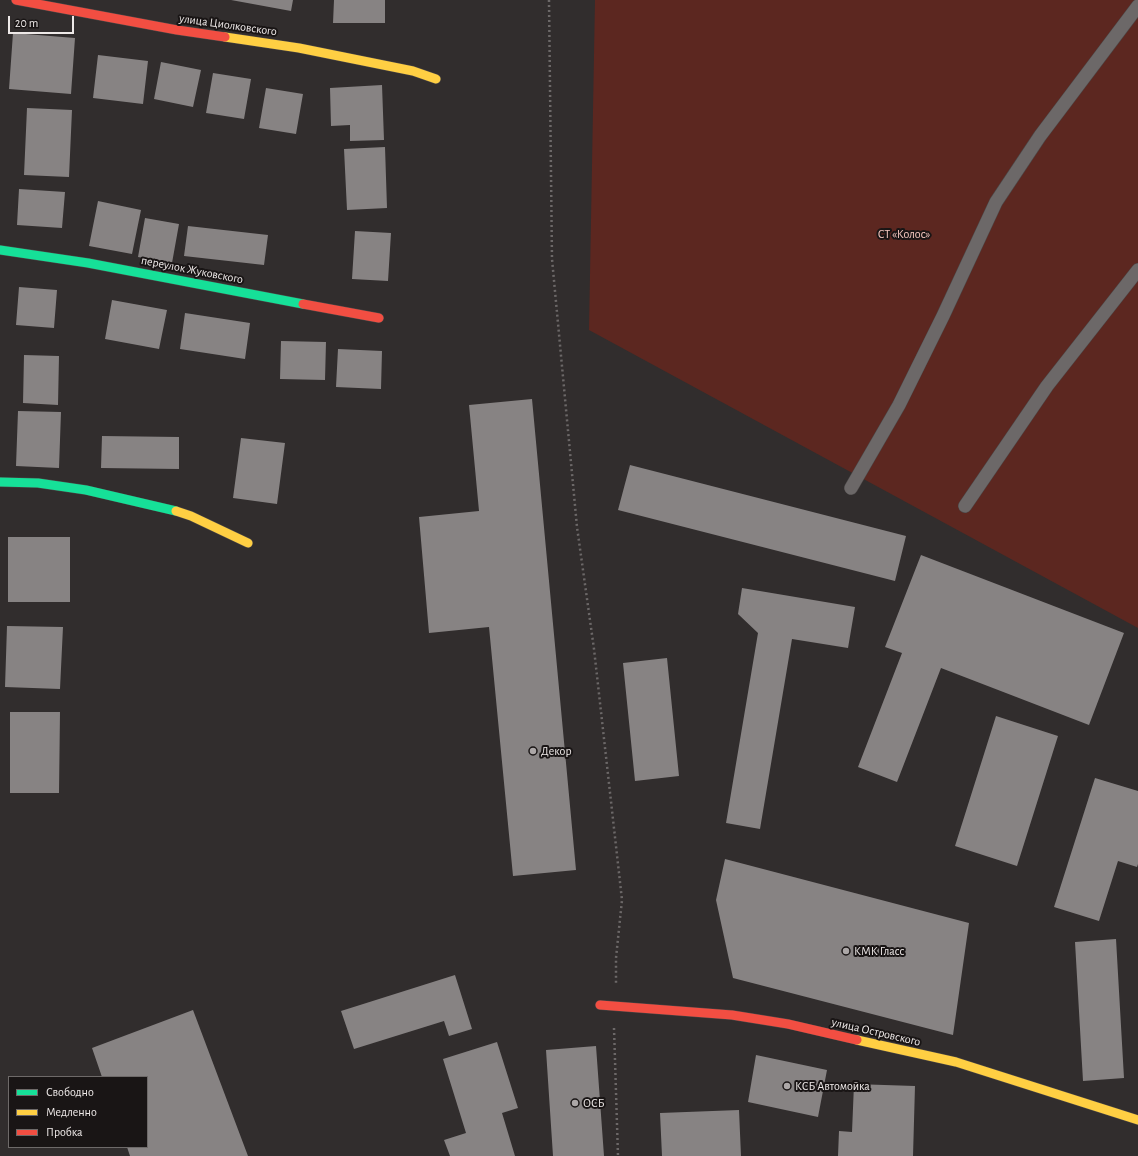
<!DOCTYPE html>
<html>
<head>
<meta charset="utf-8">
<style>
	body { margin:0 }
	#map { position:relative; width:1138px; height:1156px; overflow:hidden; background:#312d2d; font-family:"Alegreya Sans",sans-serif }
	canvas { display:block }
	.legend { position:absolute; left:8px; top:1076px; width:140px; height:72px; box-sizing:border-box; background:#191515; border:1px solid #6e6a69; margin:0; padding:5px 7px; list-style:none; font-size:12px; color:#eee9e8 }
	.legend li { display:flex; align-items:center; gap:8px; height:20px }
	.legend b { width:20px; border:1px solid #6e6a69 }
	.scale { position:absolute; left:8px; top:16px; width:66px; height:18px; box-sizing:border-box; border:2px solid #eee9e8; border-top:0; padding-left:5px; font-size:12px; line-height:14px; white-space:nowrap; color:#eee9e8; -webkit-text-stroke:3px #191515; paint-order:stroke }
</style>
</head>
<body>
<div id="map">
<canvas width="1138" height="1156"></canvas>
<ul class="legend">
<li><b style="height:5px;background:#16e098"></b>Свободно</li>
<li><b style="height:5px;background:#ffcf43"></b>Медленно</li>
<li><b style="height:5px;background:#f24e42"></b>Пробка</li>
</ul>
<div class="scale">20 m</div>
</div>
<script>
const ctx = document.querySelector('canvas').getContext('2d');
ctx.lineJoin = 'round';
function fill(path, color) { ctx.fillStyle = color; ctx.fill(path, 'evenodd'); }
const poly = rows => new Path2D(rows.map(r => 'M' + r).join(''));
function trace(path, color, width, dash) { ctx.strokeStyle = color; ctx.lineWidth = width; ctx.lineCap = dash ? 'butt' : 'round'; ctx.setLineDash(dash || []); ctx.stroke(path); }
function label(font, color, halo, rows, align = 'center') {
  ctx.font = font + ' "Alegreya Sans",sans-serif'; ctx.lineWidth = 4; ctx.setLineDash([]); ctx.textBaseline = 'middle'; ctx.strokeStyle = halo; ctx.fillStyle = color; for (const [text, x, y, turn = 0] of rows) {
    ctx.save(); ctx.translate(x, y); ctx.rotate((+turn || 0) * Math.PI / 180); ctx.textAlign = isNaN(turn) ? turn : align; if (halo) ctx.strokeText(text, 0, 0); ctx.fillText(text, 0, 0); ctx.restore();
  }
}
fill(poly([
	[595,0,1138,0,1138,628,589,330]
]), '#5c2720');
fill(poly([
	[231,0,293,0,291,11],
	[334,0,385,0,385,23,333,23],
	[13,33,75,38,71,94,9,89],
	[98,55,148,61,143,104,93,98],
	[161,62,201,70,193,107,154,99],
	[213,73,251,79,244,119,206,113],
	[382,85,384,140,350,141,350,125,331,126,330,88],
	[266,88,303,94,296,134,259,128],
	[27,108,72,110,69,177,24,175],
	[385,147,387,208,347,210,344,149],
	[19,189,65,192,62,228,17,225],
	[98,201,141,210,132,254,89,246],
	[145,218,179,224,172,263,138,257],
	[188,226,268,235,264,265,184,256],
	[355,231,391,233,388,281,352,279],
	[19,287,57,290,54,328,16,325],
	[112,300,167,310,159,349,105,339],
	[185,313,250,323,245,359,180,349],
	[281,341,326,342,325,380,280,379],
	[338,349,382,351,381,389,336,387],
	[24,355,59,356,58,405,23,403],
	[532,399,576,870,513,876,489,627,429,633,419,517,479,511,469,405],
	[18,411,61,412,59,468,16,466],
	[102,436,179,437,179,469,101,468],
	[241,438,285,443,277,504,233,498],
	[630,465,906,536,895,581,618,510],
	[8,537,70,537,70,602,8,602],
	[921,555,1124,633,1089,725,941,668,897,782,858,767,902,653,885,647],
	[742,588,855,607,848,648,792,639,760,829,726,823,758,633,738,614],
	[7,626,63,627,60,689,5,687],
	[667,658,679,776,635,781,623,663],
	[10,712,60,712,59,793,10,793],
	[996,716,1058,736,1017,866,955,846],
	[1095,778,1138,791,1138,864,1137,867,1118,861,1099,921,1054,907],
	[725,859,969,923,953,1035,733,978,716,900],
	[1116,939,1124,1078,1083,1081,1075,942],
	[455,975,472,1029,449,1036,444,1021,354,1049,341,1011],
	[193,1010,248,1156,130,1156,127,1147,147,1147,147,1077,102,1077,92,1048],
	[497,1042,518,1108,502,1113,515,1156,450,1156,444,1140,466,1133,443,1059],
	[596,1046,604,1156,553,1156,546,1050],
	[756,1055,827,1070,818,1117,748,1102],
	[854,1084,915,1086,913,1156,838,1156,839,1131,852,1132],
	[739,1110,741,1156,662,1156,660,1113]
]), '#878383');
const lane = poly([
	[851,488,899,405,943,316,996,202,1040,136,1138,6],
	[965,506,1047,386,1138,270]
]);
const fast = poly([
	[0,250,88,263,303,304],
	[0,482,38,483,86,490,176,511]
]);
const slow = poly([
	[225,37,299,48,413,71,436,79],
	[176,511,191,516,248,543],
	[857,1040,956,1062,1138,1120]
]);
const jam = poly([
	[16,0,177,30,225,37],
	[303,304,379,318],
	[600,1005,732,1015,788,1024,857,1040]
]);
trace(lane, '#4c4848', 14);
trace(fast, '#4c4848', 10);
trace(slow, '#4c4848', 10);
trace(jam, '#4c4848', 10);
trace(poly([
	[549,0,552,259,577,527,594,649,622,900,616,958,616,985],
	[614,1028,618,1156]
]), '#6c6868', 2.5, [2, 3]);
trace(lane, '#6c6868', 13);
trace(fast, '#16e098', 9);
trace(slow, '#ffcf43', 9);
trace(jam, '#f24e42', 9);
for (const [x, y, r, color] of [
	[533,751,4,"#aca7a7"],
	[846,951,4,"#aca7a7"],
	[787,1086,4,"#aca7a7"],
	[575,1103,4,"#aca7a7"]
]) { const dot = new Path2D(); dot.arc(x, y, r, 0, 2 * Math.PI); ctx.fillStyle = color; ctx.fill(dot); trace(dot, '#191515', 1.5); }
label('12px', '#eee9e8', '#191515', [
	["улица Циолковского",228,25,8],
	["переулок Жуковского",192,270,11],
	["улица Островского",876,1032,13]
]);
label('12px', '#f6c8c0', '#191515', [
	["СТ «Колос»",904,234]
]);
label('12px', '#eee9e8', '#191515', [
	["Декор",541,751],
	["КМК Гласс",854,951],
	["КСБ Автомойка",795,1086],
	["ОСБ",583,1103]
], 'left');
</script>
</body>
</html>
